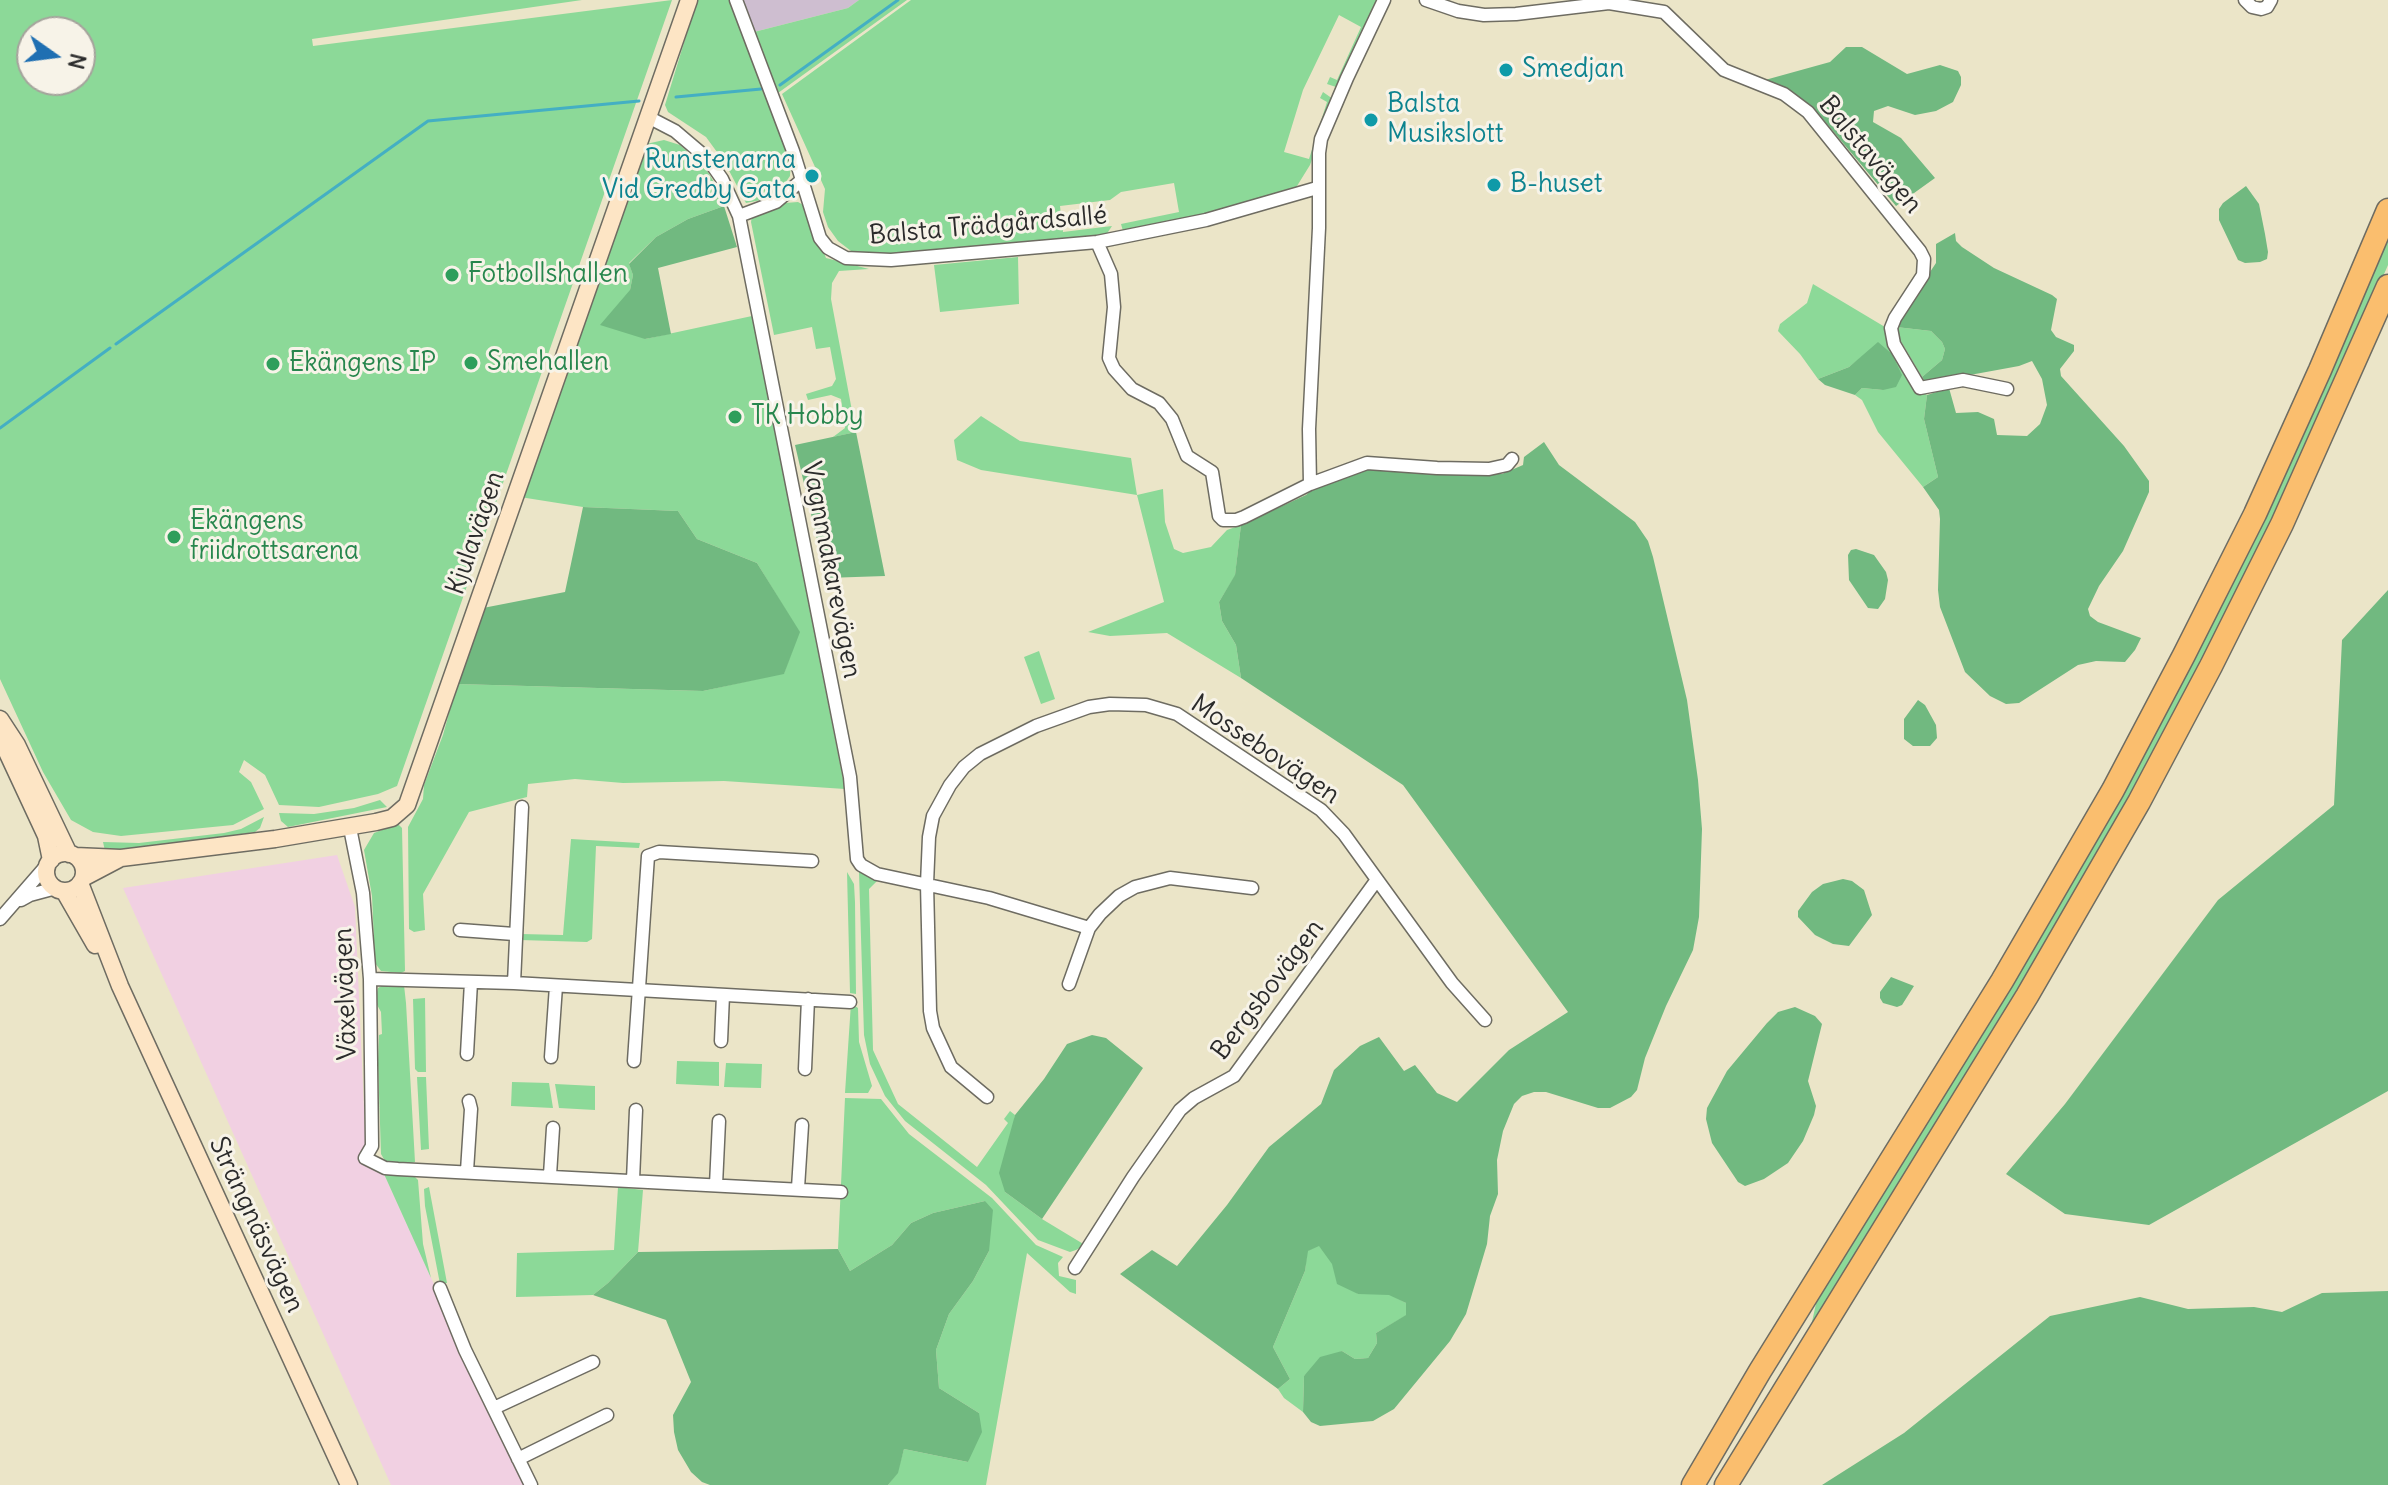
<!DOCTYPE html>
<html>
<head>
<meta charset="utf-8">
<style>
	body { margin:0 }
	#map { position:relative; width:2388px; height:1485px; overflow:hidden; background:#ebe5c8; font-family:Delius,sans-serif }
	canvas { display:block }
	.north { position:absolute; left:16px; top:16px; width:80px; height:80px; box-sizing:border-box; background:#f7f3e8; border:2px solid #a5a39c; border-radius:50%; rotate:104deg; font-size:22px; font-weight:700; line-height:32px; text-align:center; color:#2b2b2b }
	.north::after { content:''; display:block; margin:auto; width:28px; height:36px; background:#1f6fb2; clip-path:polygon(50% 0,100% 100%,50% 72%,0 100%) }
</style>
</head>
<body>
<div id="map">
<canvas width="2388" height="1485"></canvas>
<div class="north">N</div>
</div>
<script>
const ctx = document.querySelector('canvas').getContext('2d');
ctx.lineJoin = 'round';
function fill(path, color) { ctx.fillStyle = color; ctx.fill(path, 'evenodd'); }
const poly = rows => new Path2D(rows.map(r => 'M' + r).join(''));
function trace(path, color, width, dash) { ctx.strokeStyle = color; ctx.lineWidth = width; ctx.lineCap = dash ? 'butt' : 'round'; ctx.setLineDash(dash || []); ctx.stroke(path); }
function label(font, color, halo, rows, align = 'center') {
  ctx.font = font + ' Delius,sans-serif'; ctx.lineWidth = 6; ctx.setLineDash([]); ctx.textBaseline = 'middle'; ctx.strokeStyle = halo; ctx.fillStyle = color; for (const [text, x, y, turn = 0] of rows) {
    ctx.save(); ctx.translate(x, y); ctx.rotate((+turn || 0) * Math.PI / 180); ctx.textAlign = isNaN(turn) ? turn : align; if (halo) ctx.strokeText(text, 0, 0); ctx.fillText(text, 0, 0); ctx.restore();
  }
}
fill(poly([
	[337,855,355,907,365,1132,525,1485,391,1485,123,888]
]), '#f1d0e2');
fill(poly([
	[743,0,859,0,848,8,754,32]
]), '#cebed0');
fill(poly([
	[0,0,582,0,312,39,313,46,672,0,397,786,378,794,319,807,279,805,265,775,244,760,239,772,251,782,264,809,233,825,121,836,93,832,71,820,43,772,0,679],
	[80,32,80,80,32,80,32,32],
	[697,0,730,0,791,160,790,176,779,192,761,200,746,203,725,163,706,137,668,112,665,105],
	[859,0,907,0,778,93,754,32,848,8],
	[911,0,1377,0,1339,85,1336,87,1327,84,1330,77,1337,80,1361,27,1339,15,1303,90,1284,152,1309,159,1327,102,1320,98,1323,92,1333,99,1310,165,1297,186,1290,192,1214,214,1123,231,1121,224,1179,212,1174,183,1121,192,1110,200,1060,206,1063,232,1112,226,1106,235,885,256,855,254,838,241,828,227,823,212,825,189,782,94],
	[664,140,680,145,706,169,717,187,724,206,688,219,656,237,629,263,633,275,630,290,645,339,752,316,845,789,724,781,623,783,575,779,528,784,527,797,469,812,423,894,425,930,414,932,409,929,408,827,423,799,424,785,443,735,457,684,703,691,784,673,799,632,757,563,697,539,678,511,583,507,520,497,646,144],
	[798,202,805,206,826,258,869,269,839,271,832,283,831,299,856,432,833,437,845,428,841,399,831,395,808,400,806,394,832,386,836,379,830,347,816,349,812,327,774,335,751,222,752,216,785,203],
	[2388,229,2388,265,2307,452,2197,678,2073,903,1810,1331,1819,1290,2023,960],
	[1018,257,1019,304,940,312,934,265],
	[1813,284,1885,327,1919,390,1927,395,1924,419,1938,477,1923,487,1878,432,1862,400,1855,395,1862,388,1883,390,1863,356,1849,367,1818,379,1800,354,1778,331,1780,324,1807,303],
	[1896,327,1931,331,1942,342,1945,349,1942,360,1922,377,1896,333],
	[981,416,1020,441,1131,458,1137,495,1163,489,1165,522,1174,549,1183,553,1211,547,1227,530,1241,525,1235,576,1219,602,1222,621,1236,645,1241,678,1167,633,1110,636,1088,632,1164,602,1137,495,981,470,957,460,954,440],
	[1039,651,1055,699,1041,704,1024,657],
	[380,800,387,807,288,827,281,821,279,813,314,814,354,808],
	[264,817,260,828,255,832,216,838,105,851,103,842,139,843,224,833,241,829],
	[398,824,402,828,405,971,401,973,381,971,375,963,372,896,364,850,374,833],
	[571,839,640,843,639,848,596,846,592,939,587,942,520,940,521,934,563,935],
	[847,872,854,884,855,902,856,994,850,993],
	[859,872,878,880,869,889,873,1050,898,1104,977,1167,1008,1123,1004,1119,1010,1111,1015,1115,1005,1192,1042,1219,1085,1245,1076,1250,1070,1252,1038,1240,986,1185,905,1121,885,1096,870,1064,864,1035],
	[387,983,404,985,406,1003,415,1162,407,1164,385,1161,381,1154,378,1063,379,1035,382,1034,381,1012,375,1001,378,988],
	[425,998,426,1072,418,1072,415,1069,413,999],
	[851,1003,858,1008,859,1042,872,1086,868,1093,845,1093],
	[677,1061,719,1062,719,1086,676,1084],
	[726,1063,762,1064,761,1088,724,1087],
	[417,1077,426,1077,429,1149,421,1150],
	[512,1082,549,1083,553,1108,511,1106],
	[555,1084,595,1086,595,1110,559,1108],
	[845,1098,881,1099,909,1134,992,1198,1036,1245,1063,1257,1058,1263,1059,1276,1076,1280,1076,1294,1070,1292,1027,1253,986,1485,888,1485,897,1473,904,1449,968,1462,979,1413,939,1388,936,1350,949,1314,973,1281,989,1251,985,1201,933,1213,911,1223,892,1245,850,1271,838,1249],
	[384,1174,414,1176,418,1180,423,1244,431,1278],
	[429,1187,447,1283,440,1284,425,1206,424,1189],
	[618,1187,643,1190,638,1252,608,1283,593,1295,516,1297,517,1253,614,1250],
	[1319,1245,1358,1294,1389,1294,1406,1303,1407,1315,1376,1333,1377,1343,1368,1358,1355,1359,1342,1351,1304,1376,1303,1412,1284,1398,1278,1389,1290,1379,1273,1347,1305,1271,1307,1251]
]), '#8cd998');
fill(poly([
	[1846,47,1862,47,1907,74,1940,65,1958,71,1961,77,1961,85,1953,102,1936,111,1915,115,1888,106,1874,111,1873,122,1901,138,1935,178,1896,206,1816,111,1798,96,1765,80,1830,62],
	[2246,186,2259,204,2265,234,2268,252,2267,259,2260,262,2245,263,2238,260,2219,220,2219,209,2223,203],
	[724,206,737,247,658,268,671,334,645,339,600,325,630,290,633,275,629,264,656,237,688,219],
	[1955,233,1956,241,1962,247,1994,268,2052,295,2057,299,2051,330,2056,337,2074,345,2074,351,2060,369,2061,376,2124,446,2149,481,2149,492,2123,551,2099,586,2088,609,2090,616,2098,622,2141,638,2135,650,2125,662,2096,661,2078,665,2019,703,2006,704,1990,696,1965,672,1940,607,1938,590,1940,519,1939,510,1923,487,1938,477,1924,419,1927,395,1949,388,1956,413,1978,412,1994,419,1997,435,2027,436,2040,424,2047,405,2042,379,2032,361,2019,366,1926,383,1922,377,1942,360,1945,349,1942,342,1931,331,1896,327,1898,320,1936,263,1936,244],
	[1878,342,1892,354,1902,375,1896,387,1883,390,1862,388,1855,395,1825,385,1818,379,1849,367],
	[856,432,885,576,826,578,795,445],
	[1544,442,1559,465,1635,522,1648,541,1653,557,1687,700,1698,780,1702,829,1699,917,1693,950,1666,1006,1645,1058,1637,1090,1631,1097,1610,1108,1598,1108,1546,1092,1534,1092,1522,1096,1514,1104,1503,1131,1497,1160,1498,1194,1490,1216,1487,1244,1466,1314,1450,1341,1394,1409,1373,1421,1320,1426,1311,1422,1303,1412,1304,1376,1320,1357,1342,1351,1355,1359,1368,1358,1377,1343,1376,1333,1406,1315,1406,1303,1389,1295,1358,1294,1337,1284,1332,1264,1319,1246,1308,1251,1305,1271,1273,1347,1290,1379,1278,1389,1120,1274,1152,1250,1177,1266,1227,1205,1269,1147,1321,1104,1334,1070,1360,1046,1379,1037,1404,1071,1415,1065,1437,1093,1457,1102,1509,1050,1568,1012,1403,785,1241,678,1236,645,1222,621,1219,602,1235,575,1241,525,1306,495,1319,484,1362,471,1387,466,1432,473,1502,474,1523,465,1524,457],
	[583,507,678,511,697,539,757,563,800,632,784,674,703,691,457,684,483,608,565,592],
	[1856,549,1874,555,1886,572,1888,580,1885,599,1878,609,1868,608,1849,580,1848,555,1851,550],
	[2388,590,2388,1091,2149,1225,2065,1214,2006,1174,2065,1104,2218,900,2334,805,2342,640],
	[1918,700,1925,705,1936,725,1937,738,1930,746,1913,746,1904,739,1904,719],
	[1843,879,1852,881,1864,890,1872,915,1849,946,1833,944,1815,935,1798,917,1798,911,1812,892,1823,884],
	[1891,977,1914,986,1902,1005,1897,1007,1883,1003,1880,998,1880,992],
	[1795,1007,1815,1016,1822,1024,1808,1081,1816,1106,1814,1115,1803,1141,1788,1163,1764,1179,1745,1186,1738,1182,1712,1143,1706,1119,1707,1108,1727,1071,1767,1023,1778,1012],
	[1092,1035,1106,1038,1143,1068,1042,1219,1005,1192,999,1173,1015,1115,1044,1079,1067,1044],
	[985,1201,993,1210,989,1251,973,1281,949,1314,936,1350,939,1388,979,1413,982,1432,968,1462,904,1449,898,1473,888,1485,710,1485,702,1482,691,1472,678,1450,674,1432,673,1415,691,1382,666,1320,593,1295,608,1283,638,1252,838,1249,850,1271,892,1245,911,1223,933,1213],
	[2388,1291,2388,1485,1822,1485,1904,1433,2050,1316,2140,1297,2188,1309,2254,1307,2282,1312,2322,1293]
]), '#71b980');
trace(poly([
	[780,85,898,0],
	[676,97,761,89],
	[116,344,428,121,639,101],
	[0,428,110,348]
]), '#44afc3', 3);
const street = poly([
	[736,0,793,151,820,238,828,248,846,258,891,260,1097,242,1206,220,1317,188],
	[1426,0,1458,11,1484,15,1516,14,1609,3,1664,12,1724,70,1784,94,1808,112,1920,251,1924,259,1923,275,1895,318,1891,328,1894,344,1920,388,1963,380,2007,389],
	[2245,0,2252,7,2261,9,2267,7,2271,0],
	[648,117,675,131,708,159,722,179,739,216,850,777,857,859,861,865,877,874,989,898,1089,928],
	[739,216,776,202,803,179],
	[1097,242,1111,274,1114,307,1109,358,1114,369,1132,389,1159,403,1172,419,1187,456,1212,472,1219,516,1223,520,1236,520,1244,517,1310,484,1367,463,1437,468,1489,469,1507,465,1512,459],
	[1310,484,1309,429,1319,228,1319,153,1321,139,1347,78,1384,0],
	[350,828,363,893,370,979,372,1146,365,1158,385,1168,398,1169,841,1192],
	[21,900,30,895,56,888],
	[0,919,47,865],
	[460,930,514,934],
	[370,979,514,983,850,1002],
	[514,983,522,807],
	[1069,984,1089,928,1100,914,1119,896,1135,887,1170,878,1252,888],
	[721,1041,723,995],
	[467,1054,471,982],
	[551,1057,556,986],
	[634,1061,648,856,659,852,812,861],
	[805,1069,808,999],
	[987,1097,951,1067,933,1028,930,1011,927,884,929,837,933,816,950,785,964,767,980,754,1036,726,1089,707,1110,704,1146,705,1177,714,1321,810,1344,834,1452,983,1485,1020],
	[467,1171,471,1109,469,1101],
	[550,1175,553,1128],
	[633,1180,636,1110],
	[716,1185,719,1121],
	[798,1188,802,1125],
	[1075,1268,1133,1177,1180,1110,1194,1098,1234,1076,1376,881],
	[440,1288,465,1350,531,1485],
	[494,1408,593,1362],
	[518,1459,607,1415]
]);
const secondary = poly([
	[0,719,17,745,69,854],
	[1,727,6,750,46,836,51,860],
	'46 872a19 19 0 1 1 38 0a19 19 0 1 1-38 0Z',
	[75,856,121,858,275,839,376,822,392,818,407,805,689,0],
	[83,878,121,858],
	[80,883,120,986,349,1485],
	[64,891,95,945]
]);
const highway = poly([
	[1693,1485,1760,1371,2002,981,2113,790,2184,655,2255,514,2320,370,2388,210],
	[1726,1485,2027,996,2139,802,2211,666,2282,524,2388,286]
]);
trace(street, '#6e6c62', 15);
trace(secondary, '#6e6c62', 19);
trace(highway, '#6e6c62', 25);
trace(street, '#fff', 12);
trace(secondary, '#fde5c5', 16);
trace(highway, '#fabe6e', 22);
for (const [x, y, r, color] of [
	[1506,70,8,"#0f9aa8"],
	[1371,120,8,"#0f9aa8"],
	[812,176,8,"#0f9aa8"],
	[1494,185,8,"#0f9aa8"],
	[452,275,8,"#2e9e5b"],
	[471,363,8,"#2e9e5b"],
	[273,364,8,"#2e9e5b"],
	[735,417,8,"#2e9e5b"],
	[174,537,8,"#2e9e5b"]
]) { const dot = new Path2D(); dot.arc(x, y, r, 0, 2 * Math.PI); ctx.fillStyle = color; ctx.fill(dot); trace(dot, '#f7f3e8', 3); }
label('26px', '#0d838f', '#f7f3e8', [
	["Smedjan",1522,70],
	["Balsta",1387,105],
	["Musikslott",1387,135],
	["Runstenarna",796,161,"right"],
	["Vid Gredby Gata",796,191,"right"],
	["B-huset",1510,185]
], 'left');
label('26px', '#2b2b2b', '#f7f3e8', [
	["Balstavägen",1870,155,50],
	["Balsta Trädgårdsallé",988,226,-5],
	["Kjulavägen",476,533,-71],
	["Vagnmakarevägen",831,570,79],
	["Mossebovägen",1265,750,34],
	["Bergsbovägen",1268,990,-53],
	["Växelvägen",346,994,-92],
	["Strängnäsvägen",256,1225,65]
]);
label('26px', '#27864d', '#f7f3e8', [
	["Fotbollshallen",468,275],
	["Smehallen",487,363],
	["Ekängens IP",289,364],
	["TK Hobby",751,417],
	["Ekängens",190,522],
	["friidrottsarena",190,552]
], 'left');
</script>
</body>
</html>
